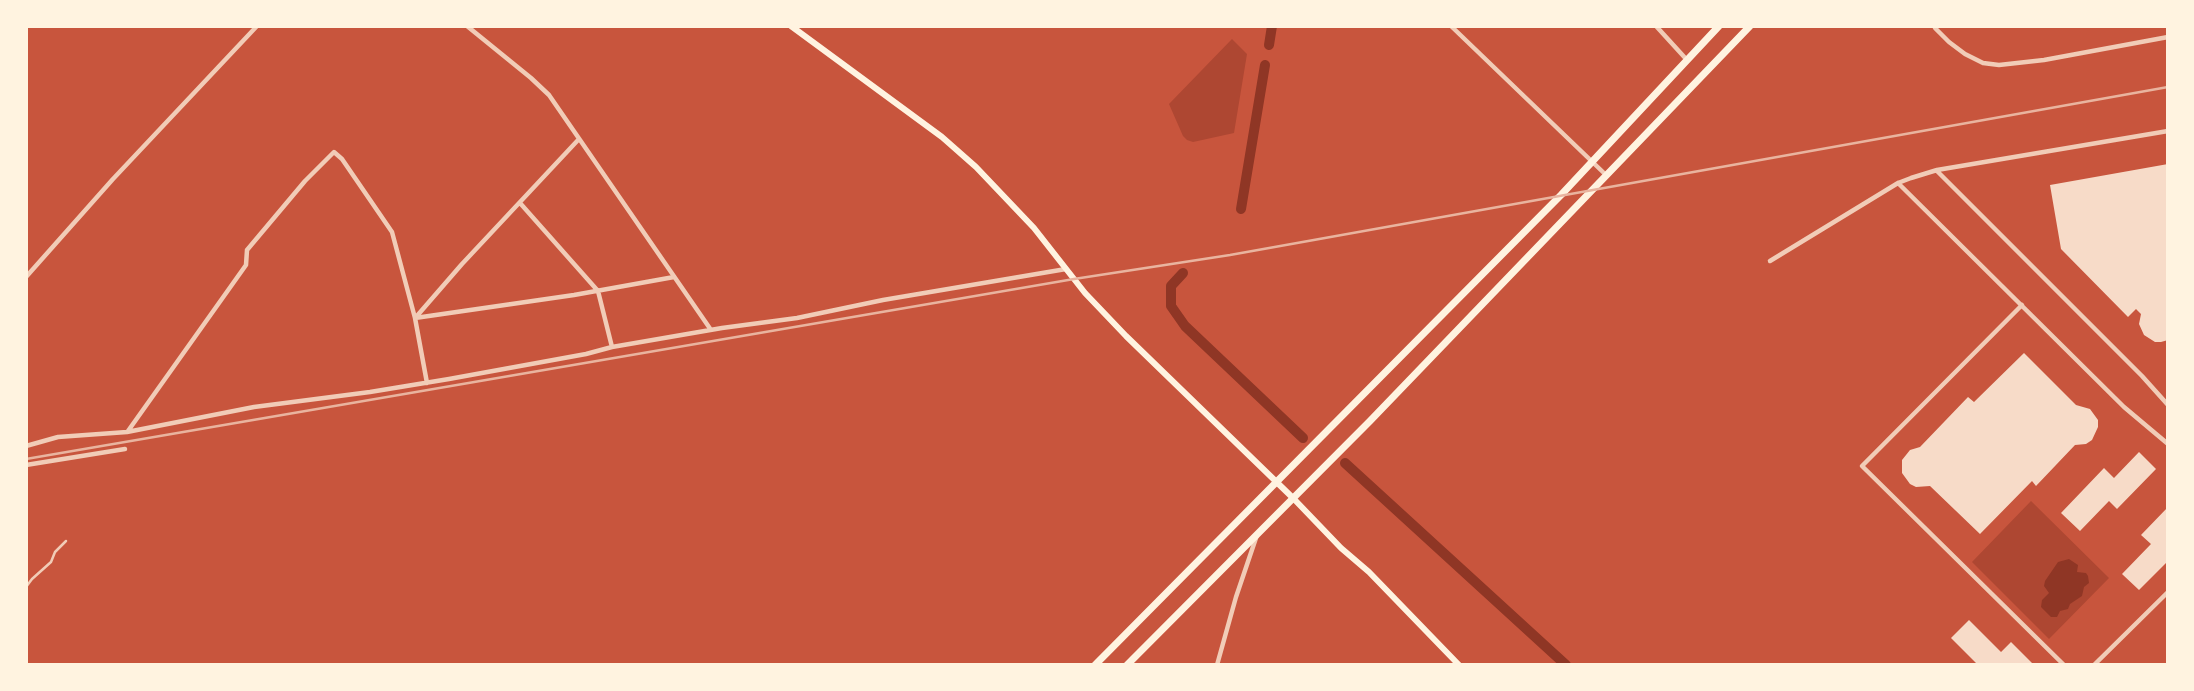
<!DOCTYPE html>
<html>
<head>
<meta charset="utf-8">
<style>
	body { margin:0 }
	#map { position:relative; width:2194px; height:691px; overflow:hidden; background:#c8553d; font-family:"Fira Sans Condensed",sans-serif }
	canvas { display:block }
	.frame { position:absolute; inset:0; border:28px solid #fff3e0; pointer-events:none }
</style>
</head>
<body>
<div id="map">
<canvas width="2194" height="691"></canvas>
<div class="frame"></div>
</div>
<script>
const ctx = document.querySelector('canvas').getContext('2d');
ctx.lineJoin = 'round';
function fill(path, color) { ctx.fillStyle = color; ctx.fill(path, 'evenodd'); }
const poly = rows => new Path2D(rows.map(r => 'M' + r).join(''));
function trace(path, color, width, dash) { ctx.strokeStyle = color; ctx.lineWidth = width; ctx.lineCap = dash ? 'butt' : 'round'; ctx.setLineDash(dash || []); ctx.stroke(path); }
fill(poly([
	[1232,39,1247,54,1234,133,1193,142,1187,140,1183,136,1169,104],
	[2031,501,2109,578,2049,639,1972,562]
]), '#ae4732');
fill(poly([
	[2069,559,2078,565,2077,572,2086,573,2088,576,2089,583,2084,587,2082,596,2070,604,2068,609,2060,611,2057,617,2051,617,2041,607,2042,600,2049,593,2044,586,2045,581,2058,562]
]), '#8f3625');
trace(poly([
	[1269,45,1272,26],
	[1241,209,1265,65],
	[1183,273,1171,286,1171,306,1185,326,1303,438],
	[1345,463,1566,665]
]), '#8f3625', 10);
fill(poly([
	[2168,164,2168,340,2161,342,2155,342,2144,335,2139,324,2141,314,2136,309,2128,317,2061,249,2050,185],
	[2024,353,2076,405,2090,409,2098,420,2098,427,2092,440,2086,444,2075,445,2036,486,2032,481,1980,534,1930,486,1916,487,1910,484,1902,473,1902,460,1910,450,1920,447,1968,397,1974,402],
	[2139,452,2156,469,2117,509,2109,501,2080,531,2061,513,2104,468,2114,478],
	[2168,507,2168,561,2139,590,2122,574,2151,544,2141,535],
	[1969,620,2001,652,2011,642,2034,665,1978,665,1951,638]
]), '#f7dbc8');
trace(poly([
	[26,587,32,579,51,562,55,552,66,541]
]), '#f1ccb7', 2.5);
trace(poly([
	[467,26,531,78,549,95,711,330],
	[1451,26,1606,175],
	[1656,26,1687,60],
	[1935,28,1949,42,1965,54,1983,63,1999,65,2044,60,2168,37],
	[1937,171,2142,376,2168,405],
	[1898,183,2124,407,2168,444],
	[520,203,598,291,612,347],
	[1770,261,1898,183,1911,178,1937,170,2168,131],
	[26,277,113,179,257,26],
	[2022,305,1862,466,2064,665],
	[416,317,462,264,579,139],
	[415,318,574,295,674,277],
	[128,431,246,265,247,250,305,181,334,152,342,159,392,232,415,318,427,383],
	[26,446,58,437,127,432,254,407,370,392,449,379,586,354,612,347,722,328,797,318,883,300,1066,269],
	[26,465,125,449],
	[1217,665,1236,597,1257,535],
	[2094,665,2168,592]
]), '#f1ccb7', 4.5);
trace(poly([
	[791,26,942,137,976,167,1034,228,1085,293,1126,336,1293,498,1341,548,1369,572,1459,665]
]), '#fff3e0', 6);
trace(poly([
	[1095,665,1561,195,1719,26],
	[1127,665,1370,421,1750,26]
]), '#fff3e0', 7);
trace(poly([
	[26,459,1074,279,1230,255,2168,87]
]), '#e9b49f', 2.5);
</script>
</body>
</html>
